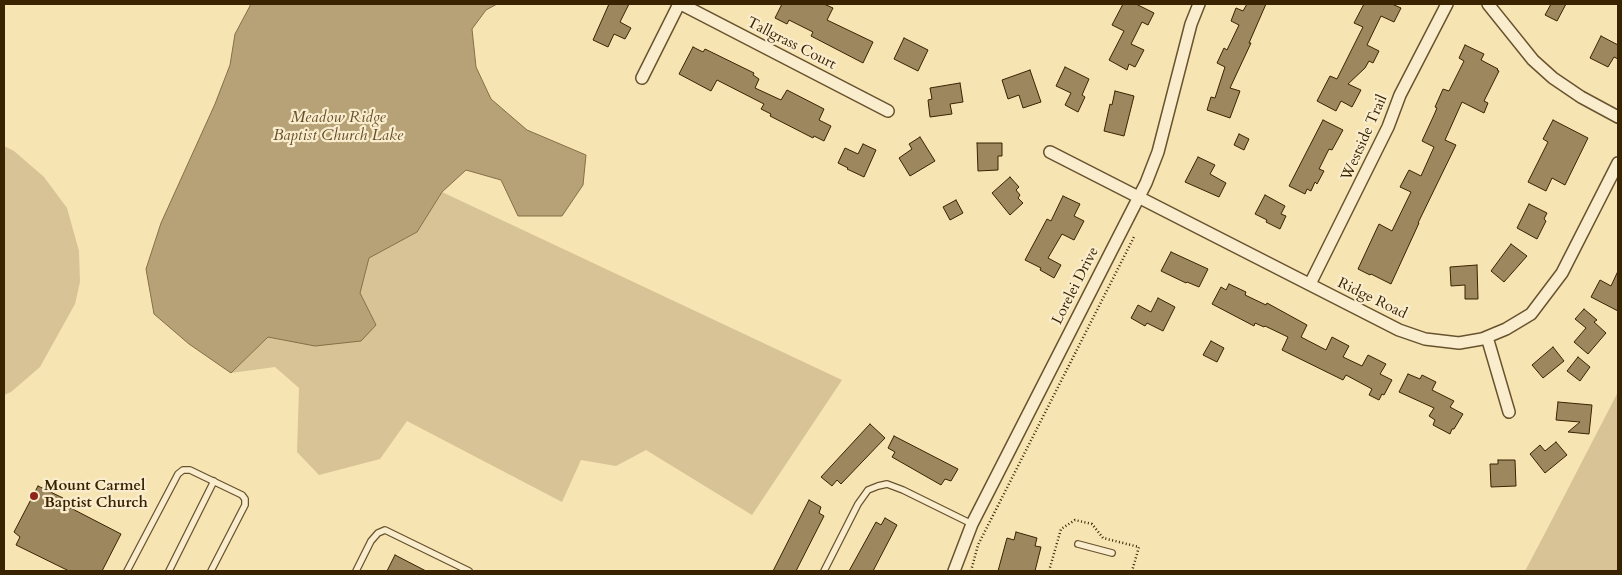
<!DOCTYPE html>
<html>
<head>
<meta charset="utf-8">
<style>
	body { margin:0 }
	#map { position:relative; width:1622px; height:575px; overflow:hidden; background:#f7e4b3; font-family:Cardo,serif }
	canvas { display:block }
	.frame { position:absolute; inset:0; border:5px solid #392301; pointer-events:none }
</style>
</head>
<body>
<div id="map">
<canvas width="1622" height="575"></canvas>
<div class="frame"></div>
</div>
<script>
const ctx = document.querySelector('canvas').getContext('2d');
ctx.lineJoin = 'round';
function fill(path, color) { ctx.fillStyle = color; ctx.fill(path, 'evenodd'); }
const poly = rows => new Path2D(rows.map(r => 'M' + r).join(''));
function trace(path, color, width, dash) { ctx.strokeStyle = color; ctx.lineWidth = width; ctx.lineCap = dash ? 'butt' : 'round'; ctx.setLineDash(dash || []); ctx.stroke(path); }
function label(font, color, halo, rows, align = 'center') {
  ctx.font = font + ' Cardo,serif'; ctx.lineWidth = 4.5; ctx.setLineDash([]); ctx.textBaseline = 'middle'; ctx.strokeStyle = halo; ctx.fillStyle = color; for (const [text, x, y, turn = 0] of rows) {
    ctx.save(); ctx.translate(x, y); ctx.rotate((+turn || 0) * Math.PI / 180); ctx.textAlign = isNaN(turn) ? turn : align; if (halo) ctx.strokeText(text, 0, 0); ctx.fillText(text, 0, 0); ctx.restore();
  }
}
fill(poly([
	[4,146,14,151,44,177,67,208,79,251,80,282,75,304,40,367,11,392,4,395],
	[442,192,842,380,752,515,646,450,616,466,581,460,562,502,407,421,380,459,319,475,297,452,299,388,275,367,231,373,268,337,315,345,376,325,360,293,369,258,417,232],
	[1618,392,1618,571,1525,571,1543,537]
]), '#d7c395');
const water = poly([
	[251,4,497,4,486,10,472,29,476,67,491,99,527,130,586,155,583,185,562,216,518,216,501,180,466,170,442,192,417,232,369,258,360,293,376,325,361,341,315,346,268,337,231,373,189,344,154,314,146,269,161,223,215,104,230,65,235,34,251,4]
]);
fill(water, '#b6a276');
trace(water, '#846f47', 1);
const building = poly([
	[609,4,629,4,620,22,631,28,625,39,614,34,608,47,593,40,609,4],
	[782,4,824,4,833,8,827,20,873,42,863,63,811,36,813,32,789,20,787,24,775,18,782,4],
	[1123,4,1136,4,1154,13,1148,25,1142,22,1131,44,1144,50,1135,67,1129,64,1127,70,1109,60,1124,31,1112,25,1123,4],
	[1247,4,1266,4,1249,43,1251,43,1230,88,1240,91,1230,118,1207,110,1211,97,1215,98,1225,67,1217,63,1224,48,1227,50,1239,25,1231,21,1236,8,1243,11,1247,4],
	[1364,4,1392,4,1401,8,1394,22,1381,16,1367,45,1379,51,1373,63,1369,61,1365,68,1348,84,1361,90,1352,107,1341,101,1336,111,1317,101,1330,76,1337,79,1363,27,1354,23,1364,4],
	[1551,4,1566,4,1557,21,1545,15,1551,4],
	[1601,36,1618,45,1618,59,1614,57,1608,67,1590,58,1601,36],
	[904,38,928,50,918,71,894,59,904,38],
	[1465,45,1484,54,1481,60,1498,69,1497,70,1499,71,1484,101,1488,103,1484,113,1462,102,1445,140,1456,145,1418,223,1419,223,1391,284,1371,274,1370,275,1358,269,1379,224,1392,231,1411,192,1400,187,1409,170,1421,176,1434,147,1422,141,1434,115,1437,108,1435,107,1443,89,1449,91,1464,61,1459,58,1465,45],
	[693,47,703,52,705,49,754,73,753,75,759,79,755,88,781,100,787,90,824,109,819,120,831,126,824,141,814,136,813,138,770,116,771,114,761,109,764,104,717,80,711,91,679,74,693,47],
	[1065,67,1089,79,1082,95,1085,97,1078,112,1065,105,1071,93,1056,86,1065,67],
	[1030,70,1041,102,1023,108,1019,95,1008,99,1002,80,1030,70],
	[960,83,963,102,950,104,952,114,930,117,928,100,932,99,930,88,960,83],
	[1115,91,1134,96,1124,136,1104,131,1110,104,1112,105,1115,91],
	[1323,120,1343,130,1332,150,1329,149,1319,169,1324,171,1317,184,1315,182,1311,191,1307,189,1305,194,1289,186,1323,120],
	[1553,120,1588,138,1565,185,1552,178,1546,191,1528,182,1548,142,1543,139,1553,120],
	[1239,134,1249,139,1244,150,1234,145,1239,134],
	[920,137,935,161,910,176,899,158,912,149,909,144,920,137],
	[977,143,1002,143,1002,156,998,156,998,170,978,171,977,143],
	[863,144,876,150,864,177,847,169,848,168,838,163,845,148,858,154,863,144],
	[1198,157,1215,165,1210,174,1226,183,1219,197,1185,182,1198,157],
	[1010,177,1019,187,1016,190,1020,195,1018,198,1023,203,1010,215,992,193,1010,177],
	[1265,195,1285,206,1281,214,1286,216,1280,229,1266,222,1267,220,1255,214,1265,195],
	[1063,196,1080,204,1074,216,1084,221,1074,240,1062,234,1048,258,1061,265,1054,278,1040,270,1041,268,1025,260,1047,219,1051,221,1063,196],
	[956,200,963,213,950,220,943,207,956,200],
	[1529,204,1547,213,1544,219,1546,221,1537,239,1517,228,1529,204],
	[1511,244,1527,256,1504,282,1491,271,1511,244],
	[1171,252,1208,269,1199,287,1187,282,1186,283,1161,271,1171,252],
	[1477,265,1478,299,1465,299,1465,285,1451,286,1450,267,1477,265],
	[1618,271,1618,311,1591,297,1600,280,1611,286,1618,271],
	[1229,284,1246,292,1245,295,1266,305,1267,303,1307,325,1301,337,1326,350,1332,337,1349,346,1343,357,1362,366,1368,355,1386,364,1380,374,1392,380,1384,395,1382,394,1379,400,1369,395,1372,389,1346,375,1343,380,1282,350,1288,337,1265,326,1264,327,1255,323,1254,326,1212,304,1221,287,1226,290,1229,284],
	[1158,298,1175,307,1163,331,1147,323,1145,326,1131,318,1138,305,1151,312,1158,298],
	[1584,309,1597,320,1594,322,1606,333,1588,354,1574,342,1586,328,1575,319,1584,309],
	[1211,341,1224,348,1217,362,1203,355,1211,341],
	[1553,347,1564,361,1543,378,1532,365,1553,347],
	[1578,357,1590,367,1580,381,1567,371,1578,357],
	[1408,374,1420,379,1422,375,1436,382,1432,390,1454,401,1450,407,1463,414,1454,429,1452,429,1450,434,1433,425,1435,420,1429,416,1434,408,1399,392,1408,374],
	[1558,402,1592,405,1589,434,1568,432,1580,422,1556,420,1558,402],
	[870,424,885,438,841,484,837,480,832,486,821,477,870,424],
	[894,436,958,469,951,481,945,479,941,485,892,457,895,452,888,448,894,436],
	[1556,442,1567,455,1545,473,1530,454,1540,445,1545,451,1556,442],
	[1498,460,1515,460,1516,486,1491,487,1490,464,1498,464,1498,460],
	[38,486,63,498,61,503,121,534,102,571,69,571,16,545,20,537,14,532,38,486],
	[809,500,821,507,819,513,824,516,796,571,773,571,809,500],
	[885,518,897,525,873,571,849,571,876,522,881,525,885,518],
	[1016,532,1037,538,1035,546,1041,547,1035,571,998,571,1007,538,1014,540,1016,532],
	[395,555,426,571,387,571,395,555]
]);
fill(building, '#9c875e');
trace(building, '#392301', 1);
const service = poly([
	[1078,544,1112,553],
	[127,571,178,474,183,470,190,470,242,495,245,499,245,505,211,571],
	[169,571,214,481],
	[356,571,371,541,378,533,385,530,469,571],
	[824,571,858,504,868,490,878,486,887,484,903,490,972,524]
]);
const minor = poly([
	[681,4,888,111],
	[1488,4,1533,60,1553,78,1581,97,1618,117],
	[642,78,679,4],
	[1050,152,1399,330,1425,339,1459,343,1482,339,1506,329,1531,314,1562,273,1618,163],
	[1310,284,1388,127,1400,95,1447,4],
	[1487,337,1509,412],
	[954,571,972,524,1146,183,1158,152,1191,24,1199,4]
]);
trace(service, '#68532e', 8);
trace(minor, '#68532e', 14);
trace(poly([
	[971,571,978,545,1134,237],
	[1049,571,1061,529,1075,520,1092,524,1103,538,1139,547,1132,571]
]), '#392301', 2.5, [1, 2.5]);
trace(service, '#faedce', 5.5);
trace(minor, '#faedce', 11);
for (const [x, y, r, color] of [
	[34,496,5,"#8f2418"]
]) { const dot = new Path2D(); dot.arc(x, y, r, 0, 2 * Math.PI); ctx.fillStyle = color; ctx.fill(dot); trace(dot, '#faedce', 2); }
label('15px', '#392301', '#faedce', [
	["Tallgrass Court",791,44,27],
	["Westside Trail",1365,138,-66],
	["Lorelei Drive",1076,286,-63],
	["Ridge Road",1372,299,26]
]);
label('bold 15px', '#392301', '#faedce', [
	["Mount Carmel",44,487],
	["Baptist Church",44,504]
], 'left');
label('italic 16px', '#654f2a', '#faedce', [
	["Meadow Ridge",338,118],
	["Baptist Church Lake",338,136]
]);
</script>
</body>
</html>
